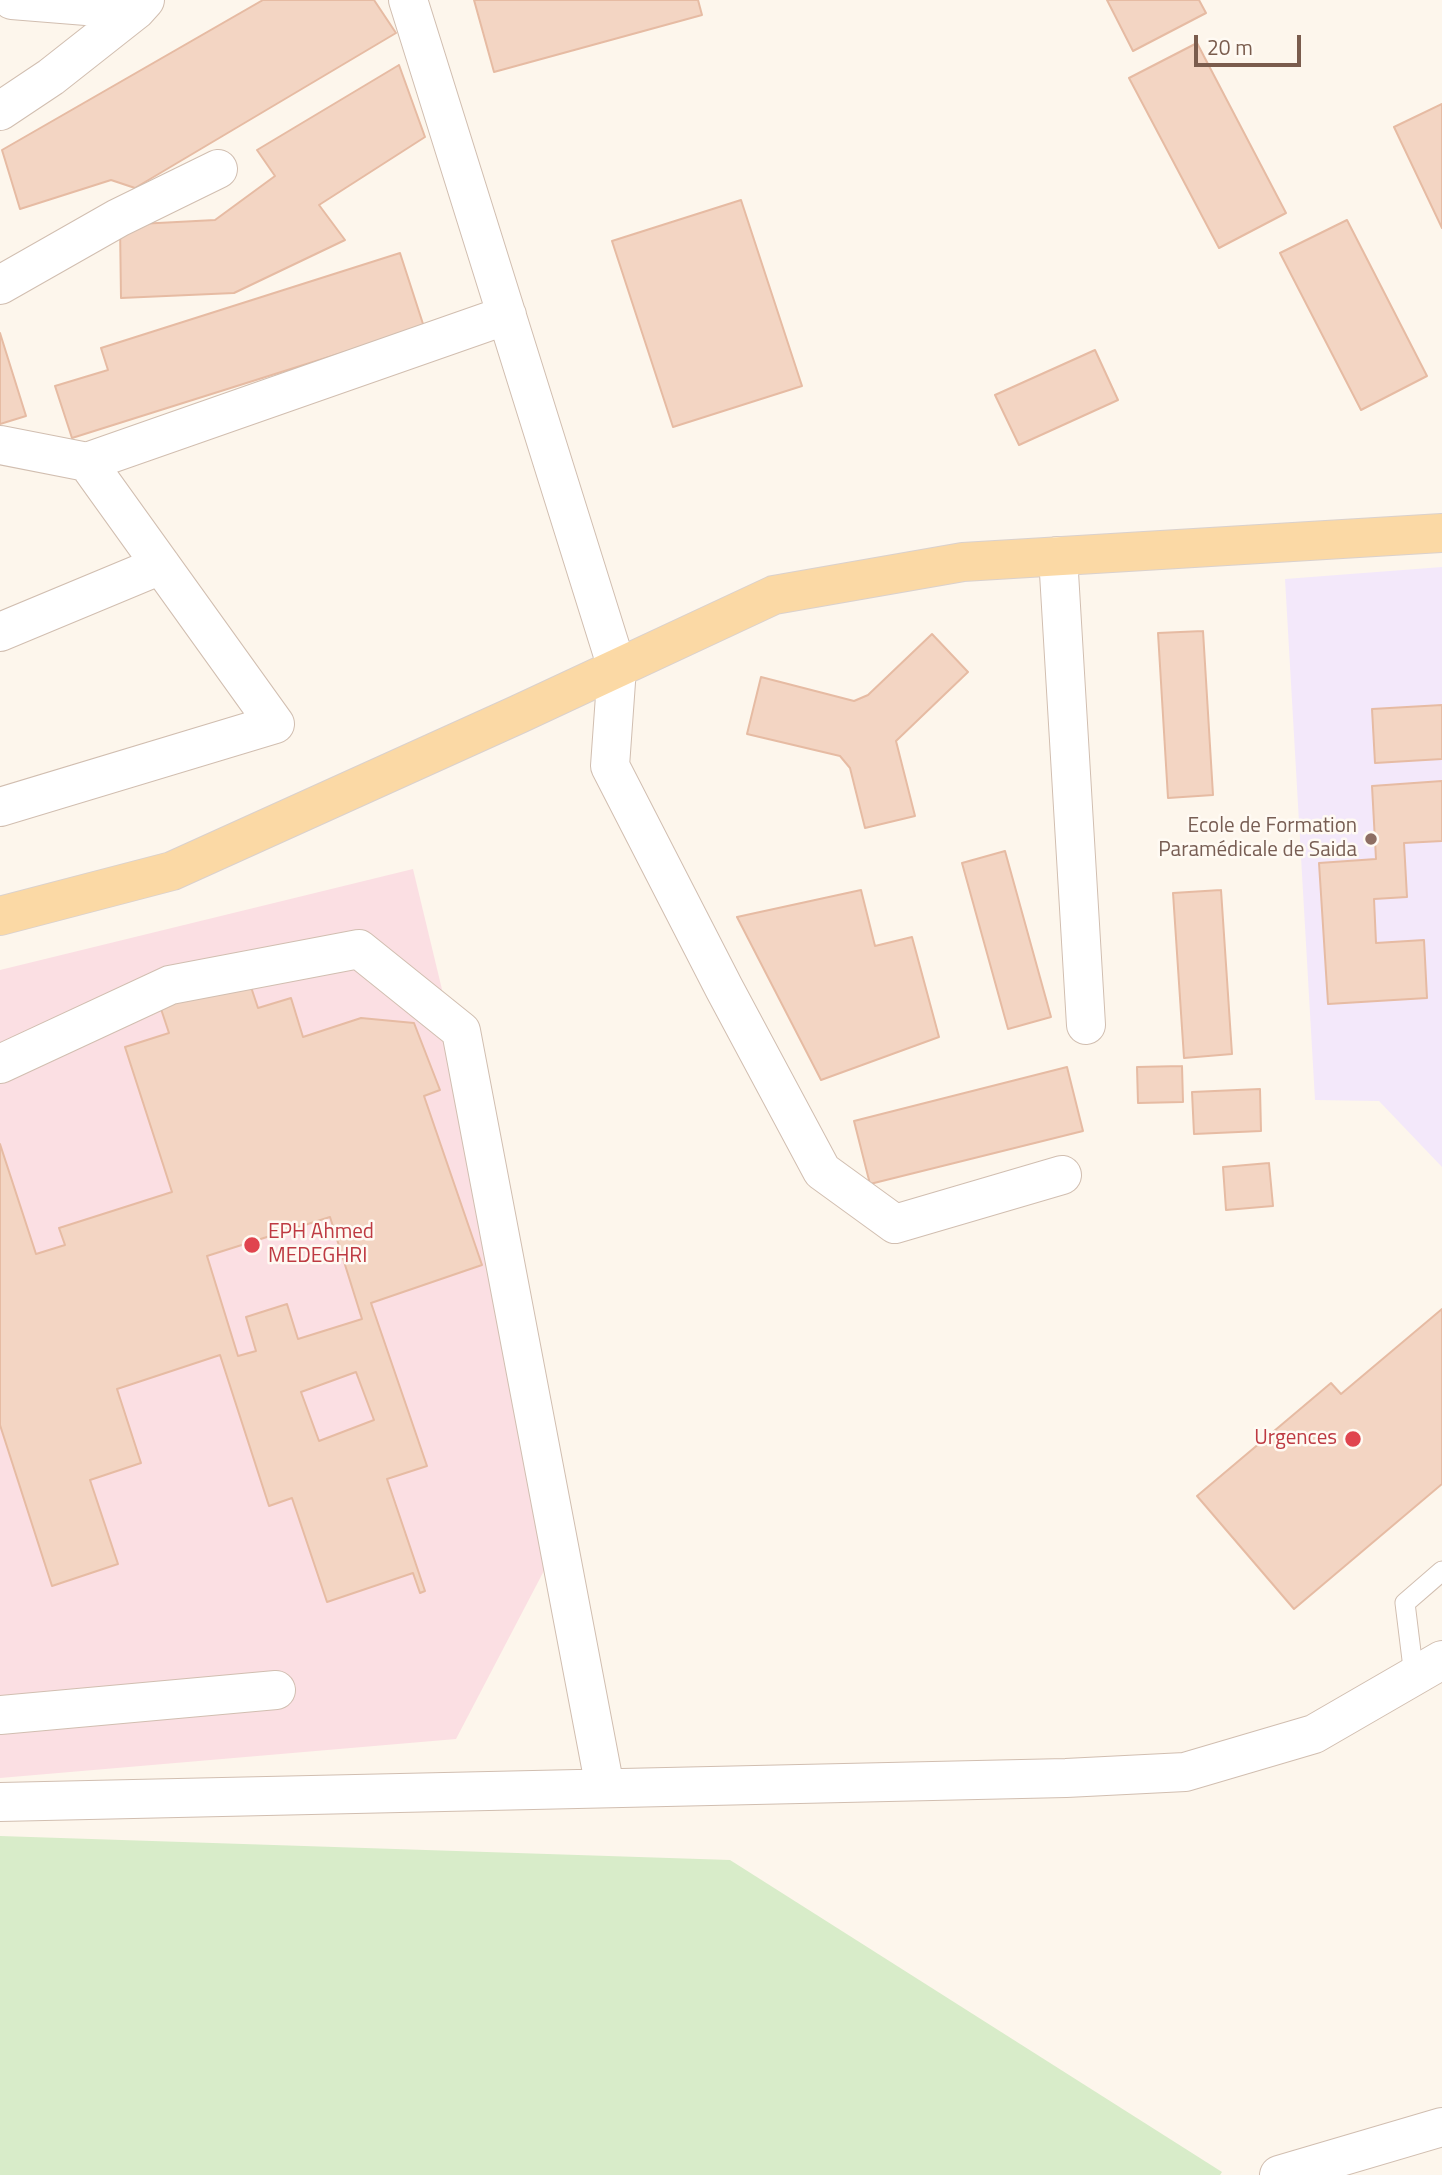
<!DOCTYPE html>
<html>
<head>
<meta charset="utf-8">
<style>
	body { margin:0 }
	#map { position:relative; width:1442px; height:2175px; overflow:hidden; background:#fdf6ec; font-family:"Titillium Web",sans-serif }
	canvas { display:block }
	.scale { position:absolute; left:1194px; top:35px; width:107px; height:32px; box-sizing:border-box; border:4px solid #7a5c4d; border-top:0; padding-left:9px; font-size:21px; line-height:24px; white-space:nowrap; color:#7a5c4d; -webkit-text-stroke:5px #fffaf3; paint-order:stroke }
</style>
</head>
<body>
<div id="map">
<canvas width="1442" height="2175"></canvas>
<div class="scale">20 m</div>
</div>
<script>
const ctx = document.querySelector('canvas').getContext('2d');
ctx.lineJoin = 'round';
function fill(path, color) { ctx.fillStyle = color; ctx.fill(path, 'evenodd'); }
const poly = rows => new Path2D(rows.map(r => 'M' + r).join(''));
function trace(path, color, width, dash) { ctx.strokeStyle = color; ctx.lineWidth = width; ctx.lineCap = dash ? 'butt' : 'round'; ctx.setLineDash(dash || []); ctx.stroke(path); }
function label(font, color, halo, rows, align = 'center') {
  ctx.font = font + ' "Titillium Web",sans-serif'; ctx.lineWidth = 5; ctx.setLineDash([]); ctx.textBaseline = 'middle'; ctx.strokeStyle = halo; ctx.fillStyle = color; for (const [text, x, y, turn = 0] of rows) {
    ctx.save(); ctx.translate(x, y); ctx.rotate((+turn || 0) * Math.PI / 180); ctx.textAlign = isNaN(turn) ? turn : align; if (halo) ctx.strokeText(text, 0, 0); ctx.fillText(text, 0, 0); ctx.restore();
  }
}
fill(poly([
	[1442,567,1442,1167,1379,1101,1315,1100,1285,579]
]), '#f3e8fa');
fill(poly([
	[413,869,570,1521,456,1739,0,1778,0,970]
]), '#fbdfe3');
fill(poly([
	[0,1836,730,1860,1222,2172,1220,2175,0,2175]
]), '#d8ecc9');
const building = poly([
	[263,0,374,0,396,33,135,188,111,180,20,209,2,150,263,0],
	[474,0,698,0,702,15,494,72,474,0],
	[1107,0,1199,0,1206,13,1133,51,1107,0],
	[1197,43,1286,213,1219,248,1129,78,1197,43],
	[399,65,425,137,319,205,345,240,234,293,121,298,120,225,215,220,275,176,257,150,399,65],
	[1442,104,1442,228,1394,127,1442,104],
	[741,200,802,386,673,427,612,241,741,200],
	[1347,220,1427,376,1361,410,1280,253,1347,220],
	[400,253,424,327,72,438,55,386,108,370,101,348,400,253],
	[0,333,26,416,0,424,0,333],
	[1095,350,1118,400,1019,445,995,395,1095,350],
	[1203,631,1213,795,1168,798,1158,633,1203,631],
	[932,634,968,672,896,741,915,816,865,828,850,768,840,756,747,734,761,677,854,701,868,695,932,634],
	[1442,705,1442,759,1375,763,1372,709,1442,705],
	[1442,781,1442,841,1404,843,1407,897,1374,899,1376,943,1424,940,1427,998,1328,1004,1319,863,1376,859,1372,786,1442,781],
	[1005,851,1051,1017,1008,1029,962,863,1005,851],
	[861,890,875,946,912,937,939,1037,821,1080,737,917,861,890],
	[1221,890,1232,1054,1184,1058,1173,893,1221,890],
	[247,975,258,1008,291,998,303,1037,361,1018,414,1023,440,1090,424,1096,482,1265,371,1303,427,1466,387,1479,425,1591,420,1593,413,1573,327,1602,292,1498,269,1506,220,1355,117,1389,141,1463,90,1480,118,1564,52,1586,0,1425,0,1144,36,1254,65,1245,59,1228,172,1192,125,1047,169,1033,159,1003,247,975],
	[330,1217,362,1319,298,1339,287,1304,246,1317,256,1351,238,1356,207,1256,330,1217],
	[356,1372,374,1420,319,1441,301,1392,356,1372],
	[1182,1066,1183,1102,1138,1103,1137,1067,1182,1066],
	[1067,1067,1083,1131,870,1184,854,1121,1067,1067],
	[1260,1089,1261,1131,1194,1134,1192,1092,1260,1089],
	[1269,1163,1273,1206,1226,1210,1223,1167,1269,1163],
	[1442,1309,1442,1484,1294,1609,1197,1496,1331,1383,1341,1394,1442,1309]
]);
fill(building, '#f3d5c3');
trace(building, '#e6bba3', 2);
const lane = poly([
	[1414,1676,1405,1603,1442,1571]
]);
const street = poly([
	[12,0,136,10],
	[408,0,617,668,610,766,724,988,822,1171,895,1224,1062,1175],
	[0,111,51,77,136,10,145,0],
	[0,285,118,218,218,169],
	[0,445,87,462,507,315],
	[1058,556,1086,1025],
	[0,632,161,565],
	[0,807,275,724,87,462],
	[0,1064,170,985,359,949,461,1031,605,1788],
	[0,1715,276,1690],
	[0,1802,1066,1778,1185,1772,1314,1734,1442,1660],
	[1279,2175,1442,2127]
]);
const primary = poly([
	[0,916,172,871,519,714,774,595,963,562,1442,533]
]);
trace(lane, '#d1beb0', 21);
trace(street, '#d1beb0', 40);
trace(primary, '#dad1cd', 40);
trace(lane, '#fff', 19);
trace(street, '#fff', 38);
trace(primary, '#fbd9a5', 38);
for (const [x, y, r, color] of [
	[1371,839,7,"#8d6e63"],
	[252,1245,9,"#e0444e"],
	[1353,1439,9,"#e0444e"]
]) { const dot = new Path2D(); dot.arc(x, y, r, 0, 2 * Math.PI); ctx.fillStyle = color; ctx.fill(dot); trace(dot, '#fffaf3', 2.5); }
label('21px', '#785e54', '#fffaf3', [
	["Ecole de Formation",1357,827],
	["Paramédicale de Saida",1357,851]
], 'right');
label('21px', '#be3a42', '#fffaf3', [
	["EPH Ahmed",268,1233],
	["MEDEGHRI",268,1257],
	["Urgences",1337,1439,"right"]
], 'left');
</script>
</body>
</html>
